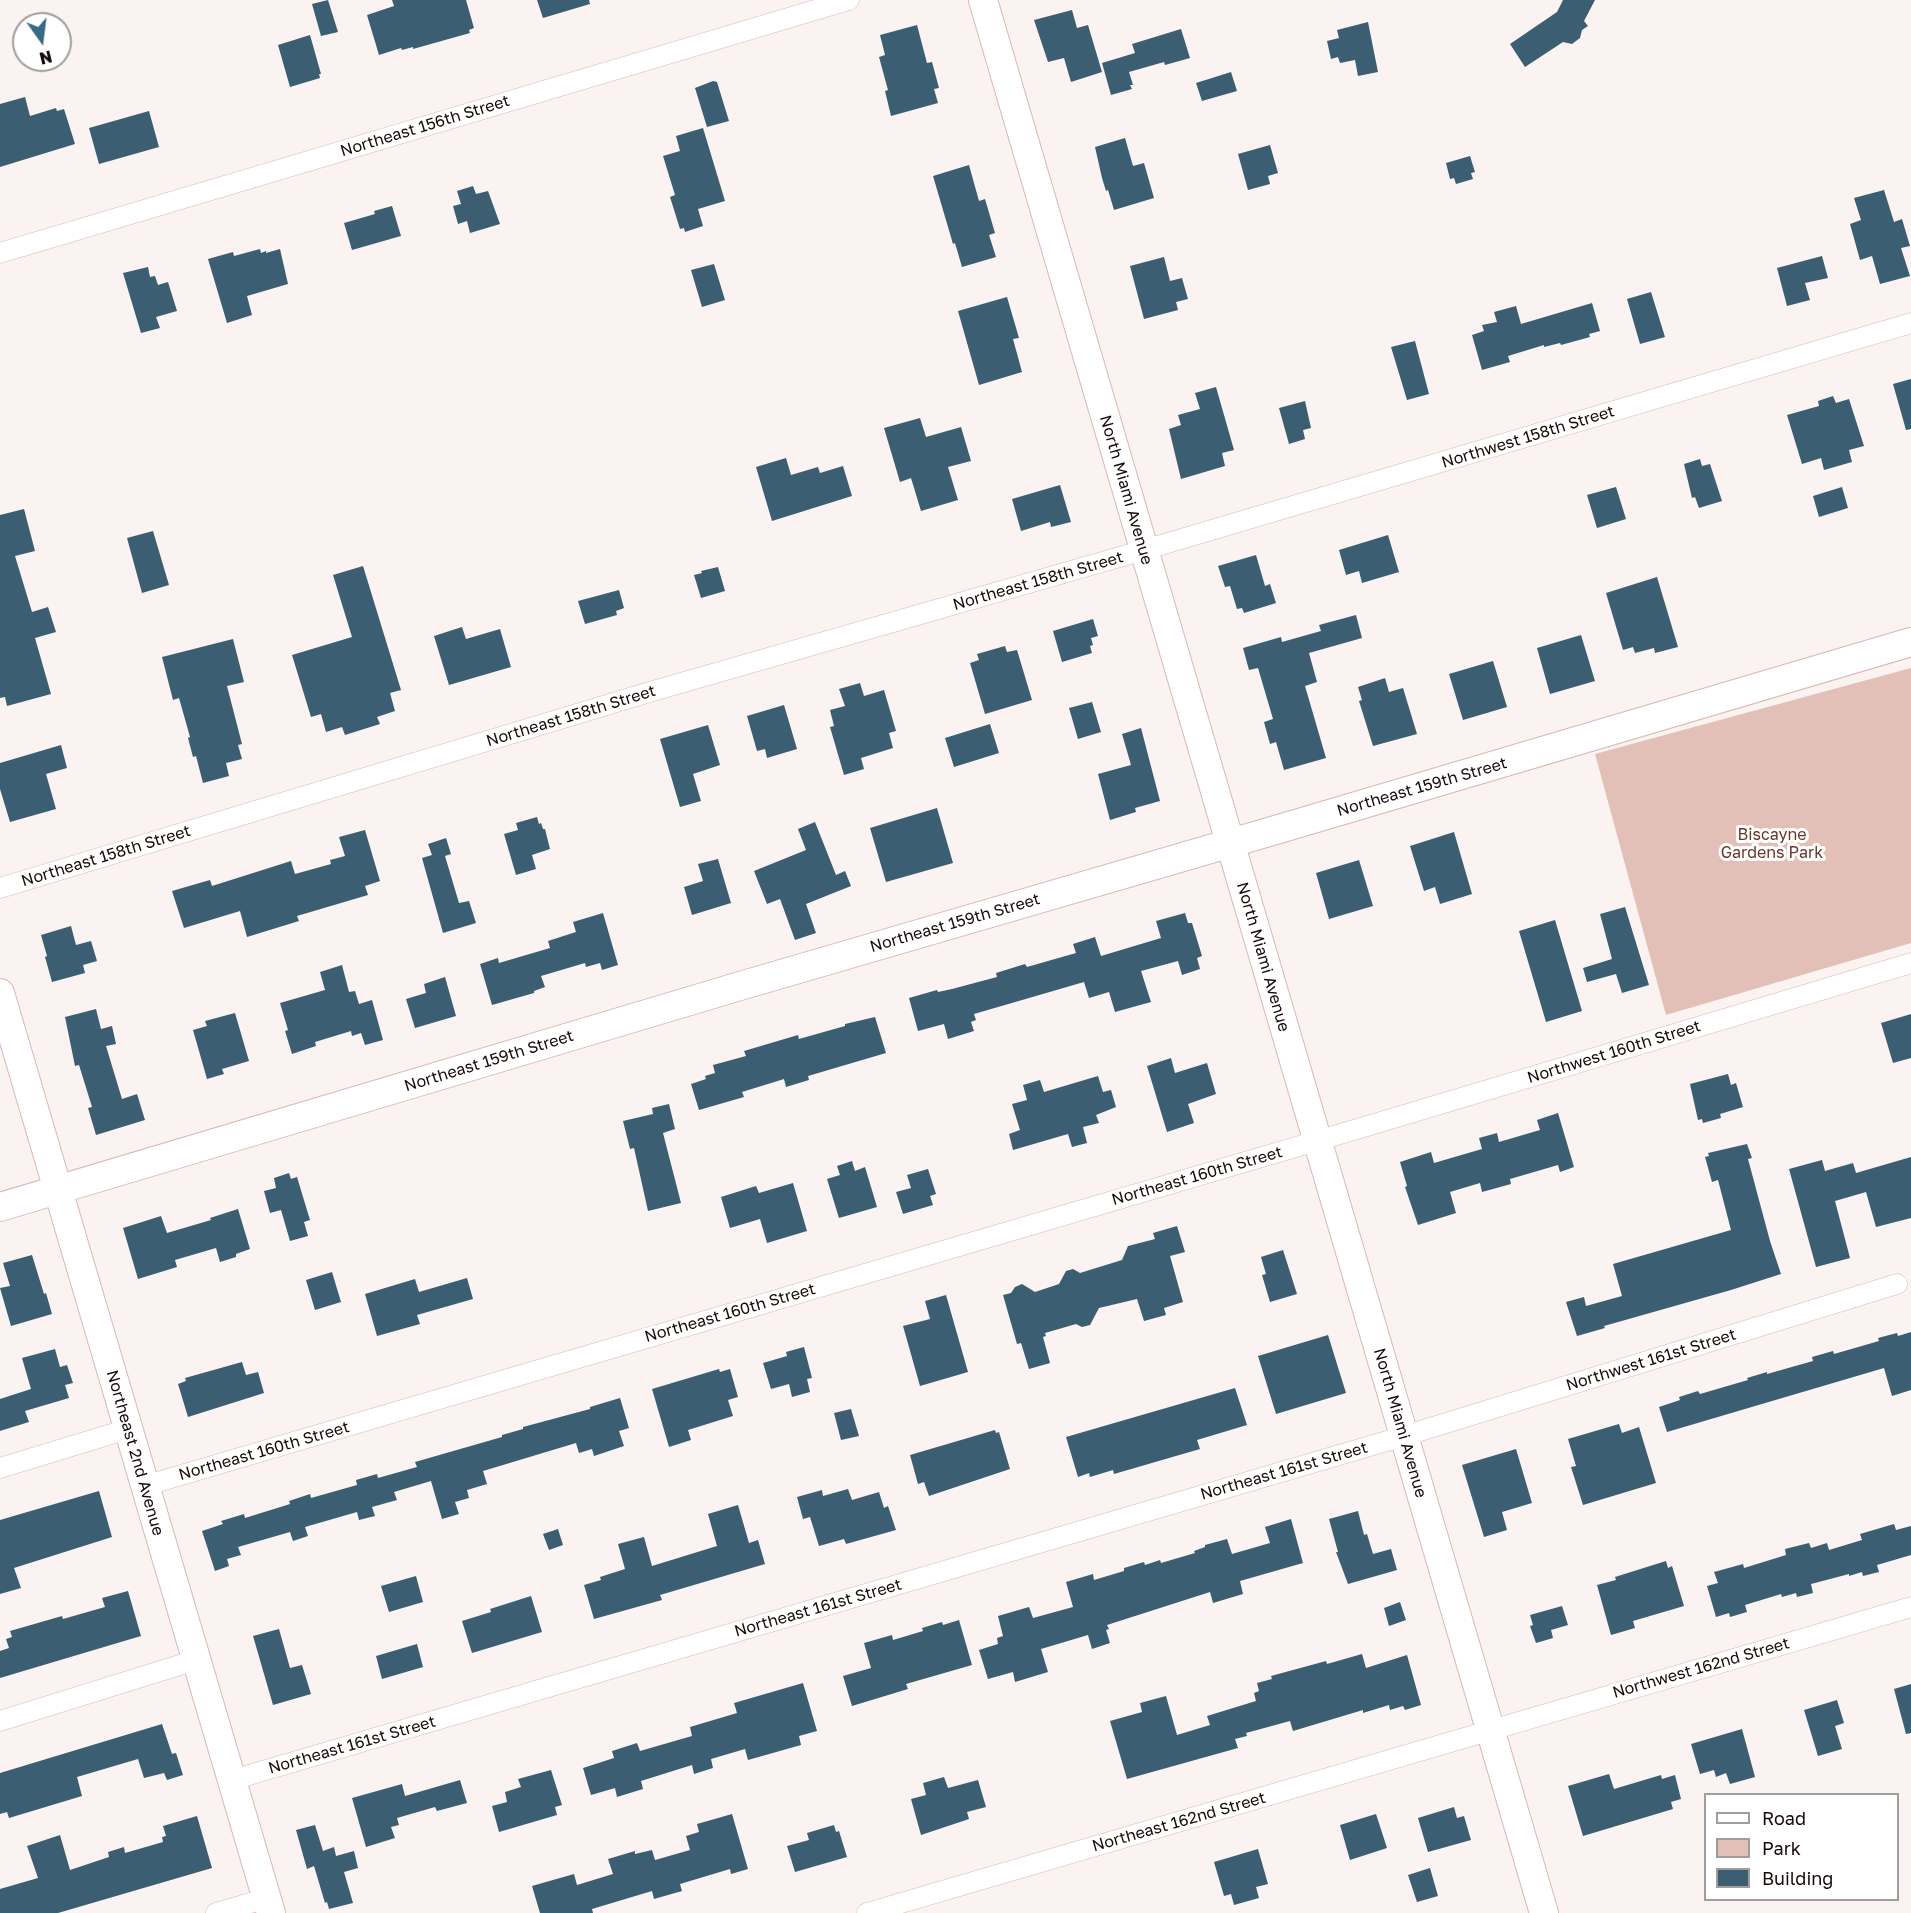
<!DOCTYPE html>
<html>
<head>
<meta charset="utf-8">
<style>
	body { margin:0 }
	#map { position:relative; width:1911px; height:1913px; overflow:hidden; background:#faf3f1; font-family:"Golos Text",sans-serif }
	canvas { display:block }
	.legend { position:absolute; left:1704px; top:1793px; width:195px; height:108px; box-sizing:border-box; background:#fff; border:2px solid #a19d9c; margin:0; padding:8px 10px; list-style:none; font-size:18px; color:#150a07 }
	.legend li { display:flex; align-items:center; gap:12px; height:30px }
	.legend b { width:30px; border:2px solid #a19d9c }
	.north { position:absolute; left:12px; top:12px; width:60px; height:60px; box-sizing:border-box; background:#fff; border:2px solid #a19d9c; border-radius:50%; rotate:166deg; font-size:16px; font-weight:700; line-height:24px; text-align:center; color:#150a07 }
	.north::after { content:''; display:block; margin:auto; width:21px; height:27px; background:#366a86; clip-path:polygon(50% 0,100% 100%,50% 72%,0 100%) }
</style>
</head>
<body>
<div id="map">
<canvas width="1911" height="1913"></canvas>
<ul class="legend">
<li><b style="height:8px;background:#fff"></b>Road</li>
<li><b style="height:16px;background:#e2c0b8"></b>Park</li>
<li><b style="height:16px;background:#3b5e72"></b>Building</li>
</ul>
<div class="north">N</div>
</div>
<script>
const ctx = document.querySelector('canvas').getContext('2d');
ctx.lineJoin = 'round';
function fill(path, color) { ctx.fillStyle = color; ctx.fill(path, 'evenodd'); }
const poly = rows => new Path2D(rows.map(r => 'M' + r).join(''));
function trace(path, color, width, dash) { ctx.strokeStyle = color; ctx.lineWidth = width; ctx.lineCap = dash ? 'butt' : 'round'; ctx.setLineDash(dash || []); ctx.stroke(path); }
function label(font, color, halo, rows, align = 'center') {
  ctx.font = font + ' "Golos Text",sans-serif'; ctx.lineWidth = 6; ctx.setLineDash([]); ctx.textBaseline = 'middle'; ctx.strokeStyle = halo; ctx.fillStyle = color; for (const [text, x, y, turn = 0] of rows) {
    ctx.save(); ctx.translate(x, y); ctx.rotate((+turn || 0) * Math.PI / 180); ctx.textAlign = isNaN(turn) ? turn : align; if (halo) ctx.strokeText(text, 0, 0); ctx.fillText(text, 0, 0); ctx.restore();
  }
}
fill(poly([
	[1911,668,1911,943,1666,1015,1595,754]
]), '#e2c0b8');
fill(poly([
	[328,0,338,32,321,36,312,4],
	[392,0,466,0,474,28,469,30,470,33,413,49,413,47,402,50,401,48,379,55,367,15,394,6],
	[537,0,589,0,590,4,543,18],
	[1563,0,1595,0,1584,21,1588,26,1582,30,1580,38,1572,44,1563,42,1525,67,1510,44,1557,12],
	[1072,10,1077,28,1088,25,1102,72,1071,82,1064,58,1048,62,1034,20],
	[1368,22,1378,72,1358,76,1355,60,1340,63,1338,57,1331,59,1327,41,1339,38,1337,30],
	[917,25,927,63,932,62,939,88,934,89,938,103,891,116,885,91,888,90,879,57,885,55,880,35],
	[1181,29,1190,58,1165,65,1164,62,1129,72,1133,85,1130,85,1132,89,1111,95,1102,63,1135,53,1132,44],
	[310,35,321,74,319,74,320,78,290,87,278,45],
	[1231,72,1237,91,1202,101,1196,83],
	[713,81,717,82,729,121,707,127,695,88],
	[25,97,30,116,56,108,57,111,64,109,75,144,0,167,0,104],
	[149,111,159,147,99,164,89,128],
	[703,128,725,201,698,209,703,226,685,232,684,228,680,229,670,197,675,195,663,156,680,151,676,136],
	[1125,138,1133,166,1144,163,1154,198,1114,210,1108,190,1106,191,1102,178,1095,147],
	[1270,145,1278,173,1268,176,1270,184,1248,190,1238,154],
	[1470,156,1475,172,1471,173,1473,179,1456,184,1454,178,1450,179,1446,163],
	[969,165,979,201,985,199,995,233,989,235,996,257,962,267,955,243,953,244,933,176],
	[473,186,476,194,488,191,500,224,470,233,467,221,458,224,453,206,461,204,457,191],
	[1884,190,1894,222,1902,219,1910,246,1901,248,1910,276,1880,284,1872,256,1860,260,1850,224,1861,220,1854,198],
	[392,206,401,236,352,250,344,223,375,214,374,211],
	[260,249,261,253,266,251,266,253,280,249,288,284,247,296,252,315,227,323,208,259,233,252,234,256],
	[1822,256,1828,278,1805,283,1810,300,1787,306,1777,268],
	[1164,257,1170,281,1182,278,1188,299,1176,302,1178,310,1144,319,1130,266],
	[714,264,725,300,702,307,691,270],
	[148,267,150,277,155,276,158,285,168,282,177,311,156,317,160,328,141,333,123,273],
	[1651,292,1665,337,1640,344,1627,299],
	[1007,297,1019,338,1013,339,1022,372,979,385,958,311],
	[1592,303,1600,331,1589,334,1590,337,1561,345,1560,343,1544,347,1544,345,1508,356,1510,362,1482,370,1472,335,1484,331,1482,325,1497,322,1494,312,1516,306,1521,324],
	[1415,341,1429,394,1407,400,1391,347],
	[1911,379,1911,429,1906,430,1893,384],
	[1216,387,1234,450,1222,453,1225,466,1181,479,1169,429,1181,425,1178,415,1200,409,1195,393],
	[1833,396,1836,403,1849,399,1864,446,1849,450,1852,462,1824,470,1821,458,1802,464,1787,415,1819,406,1818,401],
	[1305,401,1311,428,1303,430,1305,439,1289,444,1279,408],
	[920,418,926,437,961,427,971,461,948,467,958,500,921,511,911,478,900,482,884,428],
	[786,458,791,475,818,467,820,473,843,466,852,496,772,521,756,467],
	[1700,459,1702,466,1710,464,1722,501,1699,508,1695,497,1692,498,1684,464],
	[1060,485,1071,522,1051,527,1050,522,1021,531,1012,499],
	[1616,487,1626,519,1597,528,1587,495],
	[1842,487,1848,508,1819,517,1813,496],
	[24,509,35,551,15,556,32,612,48,607,56,632,35,638,51,694,7,706,5,697,0,698,0,515],
	[153,531,169,585,142,593,127,538],
	[1388,535,1399,572,1362,583,1359,571,1346,575,1339,550],
	[1256,555,1265,586,1270,584,1276,603,1244,613,1242,608,1237,609,1230,586,1225,587,1218,566],
	[363,566,401,690,390,693,395,711,377,717,380,724,345,735,342,727,326,732,321,714,311,717,292,655,352,637,333,575],
	[718,567,725,591,701,598,694,575,702,573,701,571],
	[1657,577,1678,647,1655,653,1654,648,1635,653,1633,647,1623,650,1606,593],
	[619,590,624,608,616,611,617,615,585,624,578,601],
	[1356,615,1362,638,1309,653,1317,682,1305,686,1326,758,1284,770,1276,742,1270,744,1264,722,1273,719,1258,668,1249,670,1243,648,1281,637,1282,642,1321,631,1319,625],
	[1093,619,1098,636,1091,638,1093,645,1090,646,1092,653,1062,662,1053,631],
	[462,627,466,639,500,629,511,667,449,685,434,636],
	[1581,635,1595,681,1550,694,1537,648],
	[233,639,244,682,227,686,242,744,238,745,242,759,226,763,229,776,203,783,196,756,193,757,188,738,190,737,179,698,173,700,162,657],
	[1005,646,1007,652,1017,650,1032,700,985,714,970,663,979,660,977,654],
	[1493,661,1507,707,1463,720,1449,674],
	[1385,678,1389,692,1403,688,1417,734,1373,746,1359,701,1362,700,1358,687],
	[860,683,864,696,884,690,896,731,889,733,893,748,861,758,864,769,844,775,830,727,834,726,830,710,845,706,839,689],
	[1092,702,1101,732,1078,739,1069,708],
	[784,705,797,749,767,758,765,749,757,751,747,716],
	[990,724,999,753,954,767,945,738],
	[708,725,720,765,693,774,701,801,680,807,660,739],
	[1141,728,1160,801,1135,808,1136,812,1110,820,1098,774,1131,765,1122,734],
	[61,745,67,768,46,774,56,809,10,822,0,789,0,763],
	[937,808,953,863,886,882,870,828],
	[537,817,539,824,541,823,543,829,545,829,550,849,532,855,536,869,516,875,504,834,518,830,516,823],
	[815,822,836,875,845,871,851,886,806,904,816,933,795,940,780,899,767,904,754,871,806,850,798,829],
	[365,830,380,881,365,886,368,895,297,916,299,921,247,937,240,911,184,928,172,891,210,880,212,886,291,861,295,874,331,864,330,860,345,856,339,837],
	[1454,832,1472,894,1440,904,1435,887,1424,891,1410,846],
	[446,838,451,854,445,856,459,903,469,901,476,923,443,933,422,858,432,855,428,844],
	[718,859,731,903,692,915,684,887,703,881,698,864],
	[1359,860,1373,906,1329,919,1316,873],
	[1625,907,1649,985,1622,993,1616,974,1587,982,1583,968,1612,959,1600,914],
	[603,913,618,965,602,970,600,963,586,967,585,963,541,976,545,987,534,991,534,993,492,1005,480,964,498,958,499,963,550,948,548,941,576,932,573,922],
	[1185,913,1188,923,1192,923,1202,956,1197,958,1200,969,1182,975,1178,961,1141,971,1151,1002,1115,1012,1109,992,1089,998,1084,982,974,1014,976,1020,971,1022,974,1031,948,1039,944,1024,918,1031,909,998,937,990,938,992,952,989,997,977,996,973,1025,964,1027,967,1076,953,1073,944,1095,937,1101,956,1161,938,1156,921],
	[1555,920,1582,1011,1546,1022,1519,931],
	[71,926,76,945,91,941,97,961,83,965,85,973,52,982,45,957,47,956,41,935],
	[342,965,349,992,355,991,359,1004,372,1000,383,1040,365,1045,361,1033,352,1036,351,1031,315,1042,316,1046,292,1054,285,1031,288,1030,280,1003,325,990,320,972],
	[445,977,456,1016,415,1028,406,999,426,993,424,984],
	[96,1009,101,1029,112,1026,116,1044,106,1046,122,1099,137,1094,145,1120,96,1135,88,1108,92,1107,79,1065,75,1066,65,1017],
	[235,1013,249,1061,222,1069,224,1074,207,1079,193,1030,207,1026,205,1021],
	[1911,1014,1911,1058,1893,1063,1881,1023],
	[875,1017,886,1053,808,1076,809,1080,786,1087,784,1079,742,1092,744,1097,699,1110,691,1084,706,1079,705,1076,715,1073,713,1065,746,1056,744,1051,798,1035,799,1039,845,1026,845,1024],
	[1171,1058,1175,1073,1207,1063,1216,1094,1188,1104,1194,1123,1167,1132,1147,1066],
	[1728,1074,1731,1085,1736,1083,1743,1107,1720,1114,1721,1118,1703,1123,1702,1119,1698,1120,1690,1084],
	[1098,1076,1103,1092,1111,1090,1116,1107,1096,1115,1099,1123,1083,1127,1087,1143,1072,1147,1068,1134,1013,1150,1009,1134,1020,1130,1012,1104,1027,1100,1023,1085,1040,1080,1044,1092],
	[669,1104,675,1129,663,1133,681,1203,648,1211,634,1148,630,1149,623,1121,653,1114,652,1108],
	[1558,1113,1574,1167,1560,1172,1558,1165,1510,1179,1511,1184,1482,1192,1480,1183,1450,1192,1456,1213,1418,1225,1405,1187,1407,1186,1400,1162,1431,1152,1434,1163,1482,1149,1479,1138,1497,1133,1499,1142,1540,1130,1537,1120],
	[1747,1144,1752,1158,1748,1159,1770,1241,1781,1274,1731,1290,1604,1326,1605,1328,1577,1336,1566,1302,1584,1297,1586,1306,1622,1296,1613,1264,1731,1230,1718,1180,1712,1182,1705,1157,1709,1156,1708,1153],
	[1911,1157,1911,1218,1876,1227,1866,1192,1835,1201,1850,1258,1816,1267,1789,1169,1822,1160,1825,1171,1853,1163,1856,1173],
	[852,1161,855,1171,865,1167,877,1207,839,1218,827,1179,840,1175,837,1166],
	[928,1169,936,1194,930,1196,933,1205,903,1214,896,1192,911,1188,907,1175],
	[289,1173,291,1179,297,1177,310,1220,304,1222,308,1236,290,1241,281,1210,270,1213,264,1191,276,1188,274,1178],
	[793,1183,807,1231,767,1243,760,1219,730,1228,721,1197,756,1186,759,1193],
	[238,1209,250,1249,236,1254,236,1257,220,1262,216,1248,175,1260,177,1267,138,1279,123,1228,161,1216,167,1233,211,1220,210,1218],
	[1177,1226,1185,1252,1170,1256,1183,1302,1164,1308,1166,1315,1144,1321,1137,1299,1099,1308,1090,1325,1082,1327,1076,1324,1045,1333,1046,1336,1043,1337,1050,1363,1029,1369,1021,1343,1017,1344,1003,1295,1011,1293,1015,1287,1022,1284,1035,1292,1059,1284,1066,1271,1073,1269,1080,1273,1122,1260,1128,1246,1155,1239,1153,1233],
	[1283,1250,1297,1294,1270,1302,1262,1275,1266,1274,1261,1257],
	[32,1255,44,1294,46,1293,52,1314,11,1326,0,1288,10,1286,3,1263],
	[332,1272,341,1302,315,1310,306,1280],
	[467,1278,473,1299,417,1315,420,1324,377,1336,365,1294,415,1279,419,1292],
	[946,1295,968,1372,920,1386,903,1326,930,1319,925,1301],
	[1911,1332,1911,1390,1892,1396,1884,1368,1667,1432,1659,1407,1680,1400,1679,1397,1698,1391,1700,1394,1748,1380,1747,1378,1767,1372,1767,1374,1813,1361,1812,1357,1833,1351,1834,1354,1879,1341,1878,1338,1897,1333,1898,1336],
	[1328,1335,1346,1393,1276,1414,1258,1356],
	[804,1347,812,1378,807,1379,810,1392,792,1397,789,1384,771,1389,763,1363,787,1356,786,1352],
	[55,1349,60,1367,67,1365,73,1383,65,1385,69,1398,25,1411,29,1422,0,1431,0,1399,31,1389,22,1358],
	[242,1362,246,1375,258,1372,264,1393,188,1417,178,1384,186,1381,185,1378],
	[719,1369,720,1372,730,1369,738,1397,728,1400,733,1416,688,1430,691,1440,669,1447,652,1389],
	[1235,1388,1247,1425,1197,1440,1200,1449,1114,1474,1113,1470,1090,1477,1089,1473,1078,1477,1066,1437],
	[620,1398,629,1428,619,1431,624,1446,594,1456,592,1449,579,1453,576,1443,483,1471,487,1484,467,1490,469,1498,455,1502,459,1514,442,1519,431,1481,394,1492,397,1500,372,1507,375,1516,359,1520,357,1512,305,1527,308,1536,293,1541,290,1532,238,1547,241,1555,227,1559,229,1566,215,1571,202,1531,223,1524,221,1521,244,1514,245,1518,290,1504,289,1501,310,1494,311,1498,357,1485,356,1480,377,1474,378,1478,417,1467,415,1462,502,1437,502,1435,523,1429,523,1427,590,1409,590,1407],
	[851,1409,859,1436,841,1440,834,1413],
	[1619,1424,1622,1433,1639,1427,1656,1483,1583,1505,1571,1467,1576,1466,1568,1439],
	[995,1430,996,1433,999,1432,1010,1469,929,1496,924,1482,918,1484,910,1455],
	[1516,1449,1532,1503,1502,1512,1507,1530,1484,1537,1462,1465],
	[848,1489,852,1500,879,1492,884,1508,888,1506,896,1530,846,1544,844,1539,819,1546,810,1517,803,1519,797,1497,822,1490,823,1496],
	[99,1491,112,1537,14,1568,21,1588,0,1594,0,1520],
	[738,1505,749,1543,758,1540,765,1564,660,1595,662,1600,594,1619,584,1585,601,1580,600,1577,625,1569,618,1544,644,1537,652,1566,717,1546,708,1514],
	[1358,1511,1364,1535,1367,1534,1373,1554,1391,1549,1397,1570,1348,1584,1336,1552,1338,1552,1329,1519],
	[1291,1519,1303,1563,1240,1581,1243,1594,1213,1603,1210,1592,1107,1625,1109,1629,1106,1630,1110,1643,1092,1649,1088,1635,1041,1649,1048,1672,1015,1682,1013,1672,988,1679,979,1650,998,1644,997,1638,1003,1636,998,1616,1029,1607,1033,1618,1073,1607,1066,1582,1093,1574,1094,1580,1124,1571,1124,1568,1144,1562,1145,1565,1160,1560,1161,1563,1195,1553,1194,1551,1205,1547,1205,1545,1227,1539,1232,1554,1270,1543,1265,1527],
	[1894,1524,1896,1530,1911,1526,1911,1555,1877,1565,1879,1572,1863,1576,1862,1572,1849,1576,1849,1574,1811,1584,1813,1593,1797,1597,1796,1593,1782,1597,1781,1594,1745,1605,1747,1612,1730,1617,1729,1613,1716,1617,1707,1586,1718,1583,1714,1572,1743,1564,1744,1568,1786,1555,1785,1549,1809,1543,1811,1548,1827,1543,1829,1550,1862,1540,1860,1534],
	[558,1529,563,1545,549,1550,543,1534],
	[1666,1561,1668,1568,1672,1566,1684,1606,1633,1621,1635,1628,1611,1635,1597,1585,1616,1580,1615,1577],
	[416,1576,423,1602,389,1612,381,1586],
	[128,1591,141,1636,0,1678,0,1651,9,1648,6,1639,12,1637,10,1631,62,1616,63,1619,105,1607,102,1598],
	[531,1596,542,1632,472,1653,462,1621,491,1612,490,1609],
	[1400,1602,1406,1620,1389,1626,1384,1608],
	[1562,1606,1568,1625,1551,1630,1553,1638,1536,1643,1530,1626,1533,1625,1530,1615],
	[959,1620,972,1665,906,1684,908,1689,852,1706,843,1676,871,1668,864,1643,892,1635,893,1640,923,1631,922,1628,942,1622,943,1625],
	[279,1629,290,1668,302,1665,311,1694,273,1705,253,1636],
	[417,1644,423,1667,382,1679,376,1656],
	[1362,1654,1366,1668,1407,1655,1421,1705,1405,1710,1403,1706,1390,1710,1389,1705,1363,1713,1363,1710,1293,1731,1290,1721,1246,1733,1247,1736,1235,1739,1238,1748,1127,1779,1110,1721,1142,1712,1140,1703,1166,1696,1177,1735,1210,1725,1207,1716,1256,1701,1254,1693,1259,1691,1257,1683,1272,1679,1271,1676,1326,1661,1327,1664],
	[803,1683,817,1731,799,1736,801,1745,748,1760,745,1749,711,1759,713,1768,694,1774,692,1765,641,1781,643,1789,617,1797,615,1788,591,1795,583,1768,614,1758,612,1751,637,1743,640,1751,692,1736,690,1727,737,1713,734,1703],
	[1911,1684,1911,1733,1906,1734,1894,1689],
	[1837,1700,1844,1723,1835,1726,1842,1749,1818,1756,1804,1710],
	[162,1724,172,1754,176,1753,183,1775,167,1780,164,1773,144,1778,138,1759,77,1777,82,1796,9,1818,7,1812,0,1814,0,1773],
	[1742,1729,1755,1777,1730,1784,1726,1773,1716,1777,1714,1770,1700,1774,1691,1744],
	[551,1770,562,1805,555,1807,557,1815,499,1832,492,1806,507,1802,505,1792,521,1787,518,1779],
	[1609,1774,1614,1789,1661,1775,1662,1779,1675,1775,1681,1799,1671,1802,1673,1809,1583,1836,1568,1786],
	[944,1777,948,1788,978,1780,986,1807,967,1812,969,1819,921,1835,911,1799,926,1795,923,1783],
	[460,1780,467,1803,437,1811,435,1807,397,1818,399,1825,391,1827,395,1838,366,1847,352,1798,402,1784,405,1796],
	[1454,1807,1457,1818,1464,1816,1471,1840,1428,1852,1418,1818],
	[732,1814,748,1869,731,1874,730,1869,680,1884,682,1891,654,1899,652,1891,592,1909,593,1913,540,1913,532,1886,574,1874,577,1885,613,1874,608,1859,635,1851,635,1854,652,1850,655,1860,690,1850,686,1836,699,1832,697,1824],
	[1376,1814,1387,1848,1350,1860,1340,1825],
	[197,1816,212,1868,58,1913,0,1913,0,1889,38,1878,27,1846,60,1835,70,1870,109,1857,108,1852,124,1847,125,1853,163,1842,162,1837,166,1836,163,1826],
	[315,1825,323,1851,334,1847,336,1856,354,1851,358,1868,344,1872,353,1903,329,1909,327,1902,325,1903,314,1866,307,1869,296,1830],
	[834,1825,836,1832,839,1831,847,1857,795,1872,787,1846,809,1840,807,1833],
	[1258,1849,1268,1884,1256,1887,1259,1898,1234,1905,1231,1894,1224,1896,1214,1862],
	[1430,1868,1438,1896,1417,1902,1408,1875]
]), '#3b5e72');
const street = poly([
	[0,253,849,0],
	[0,888,653,691,1144,550,1911,323],
	[0,1468,128,1429],
	[144,1486,1364,1127,1911,963],
	[0,1721,196,1660],
	[232,1780,1404,1436,1897,1284],
	[216,1913,267,1898],
	[867,1913,1911,1607]
]);
const secondary = poly([
	[983,0,1544,1913],
	[0,993,271,1913],
	[0,1207,740,986,1279,829,1911,642]
]);
trace(street, '#dab8b0', 21);
trace(secondary, '#dab8b0', 30);
trace(street, '#fff', 20);
trace(secondary, '#fff', 28);
label('16px', '#150a07', '#fff', [
	["Northeast 156th Street",425,126,-17],
	["Northwest 158th Street",1528,437,-17],
	["North Miami Avenue",1126,490,74],
	["Northeast 158th Street",1038,581,-16],
	["Northeast 158th Street",571,716,-17],
	["Northeast 159th Street",1422,787,-16],
	["Northeast 158th Street",106,856,-17],
	["Northeast 159th Street",955,923,-16],
	["North Miami Avenue",1263,957,74],
	["Northwest 160th Street",1614,1052,-17],
	["Northeast 159th Street",489,1061,-17],
	["Northeast 160th Street",1197,1176,-16],
	["Northeast 160th Street",730,1313,-16],
	["Northwest 161st Street",1651,1360,-17],
	["North Miami Avenue",1400,1423,74],
	["Northeast 160th Street",264,1451,-16],
	["Northeast 2nd Avenue",135,1453,74],
	["Northeast 161st Street",1284,1471,-16],
	["Northeast 161st Street",818,1608,-16],
	["Northwest 162nd Street",1701,1668,-16],
	["Northeast 161st Street",352,1745,-16],
	["Northeast 162nd Street",1179,1822,-16]
]);
label('16px', '#6c3529', '#fff', [
	["Biscayne",1772,835],
	["Gardens Park",1772,853]
]);
</script>
</body>
</html>
